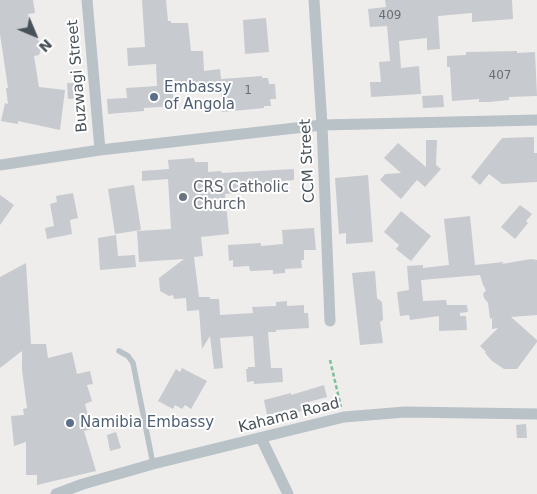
<!DOCTYPE html>
<html>
<head>
<meta charset="utf-8">
<style>
	body { margin:0 }
	#map { position:relative; width:537px; height:494px; overflow:hidden; background:#efecec; font-family:"DejaVu Sans",sans-serif }
	canvas { display:block }
	.north { position:absolute; left:10px; top:10px; width:50px; height:50px; -webkit-text-stroke:4px #fff; paint-order:stroke; rotate:135deg; font-size:14px; font-weight:700; line-height:20px; text-align:center; color:#475157 }
	.north::after { content:''; display:block; margin:auto; width:18px; height:22px; background:#475157; clip-path:polygon(50% 0,100% 100%,50% 72%,0 100%) }
</style>
</head>
<body>
<div id="map">
<canvas width="537" height="494"></canvas>
<div class="north">N</div>
</div>
<script>
const ctx = document.querySelector('canvas').getContext('2d');
ctx.lineJoin = 'round';
function fill(path, color) { ctx.fillStyle = color; ctx.fill(path, 'evenodd'); }
const poly = rows => new Path2D(rows.map(r => 'M' + r).join(''));
function trace(path, color, width, dash) { ctx.strokeStyle = color; ctx.lineWidth = width; ctx.lineCap = dash ? 'butt' : 'round'; ctx.setLineDash(dash || []); ctx.stroke(path); }
function label(font, color, halo, rows, align = 'center') {
  ctx.font = font + ' "DejaVu Sans",sans-serif'; ctx.lineWidth = 4; ctx.setLineDash([]); ctx.textBaseline = 'middle'; ctx.strokeStyle = halo; ctx.fillStyle = color; for (const [text, x, y, turn = 0] of rows) {
    ctx.save(); ctx.translate(x, y); ctx.rotate((+turn || 0) * Math.PI / 180); ctx.textAlign = isNaN(turn) ? turn : align; if (halo) ctx.strokeText(text, 0, 0); ctx.fillText(text, 0, 0); ctx.restore();
  }
}
fill(poly([
	[0,0,33,0,35,13,28,14,31,33,41,43,41,49,39,55,34,56,39,87,65,90,60,130,18,121,18,124,1,121,5,103,8,104,6,88,8,88,0,34],
	[142,0,166,0,168,21,171,21,171,23,188,23,191,51,203,51,204,71,220,69,221,79,262,76,262,78,268,78,269,84,275,84,276,99,270,99,271,106,264,106,264,108,222,112,220,83,193,85,193,82,172,83,174,106,144,108,144,111,108,114,107,99,127,98,126,88,157,86,156,64,128,66,127,48,145,47],
	[385,0,512,0,513,19,472,22,472,13,438,16,440,49,427,50,427,38,399,41,401,68,419,66,421,94,371,97,370,82,381,82,379,62,390,61,387,26,370,27,368,9,386,7],
	[266,18,269,52,245,54,243,20],
	[517,51,517,53,535,52,537,96,509,97,509,100,489,102,479,102,479,99,452,101,450,67,447,67,447,56,466,55,466,52],
	[67,83,79,83,80,98,68,99],
	[443,95,444,107,423,108,422,96],
	[534,137,534,153,537,153,537,182,502,184,489,174,480,185,471,177,502,138],
	[426,140,437,140,436,165,441,169,425,187,417,180,401,199,380,180,385,174,401,173,384,158,398,143,426,167],
	[194,158,195,162,208,162,208,172,221,171,222,173,294,169,294,180,281,181,281,190,225,194,229,234,201,237,203,256,194,257,199,297,210,297,210,299,219,299,220,315,253,313,252,307,276,306,276,302,287,301,287,306,304,305,304,313,308,313,309,328,276,330,276,332,268,332,271,368,282,368,283,382,254,384,254,381,247,382,246,369,248,369,248,367,255,367,253,336,220,338,223,368,214,369,210,336,202,349,199,310,187,311,186,298,174,299,173,295,169,296,160,291,159,278,184,259,139,262,137,231,171,229,168,179,142,181,142,171,169,169,168,160],
	[368,175,373,242,346,244,346,233,339,234,335,178],
	[134,185,141,230,115,234,108,189],
	[73,193,78,218,70,220,72,234,47,239,45,228,54,226,50,204,57,202,56,196],
	[0,195,14,205,0,225],
	[520,205,532,214,526,221,528,223,515,239,501,227],
	[401,211,431,236,411,261,396,249,399,245,384,232],
	[470,216,475,265,504,262,502,264,531,259,537,260,537,315,511,317,537,340,537,342,517,369,504,369,492,361,485,353,486,352,480,346,498,328,492,329,492,318,490,319,488,303,484,298,483,294,486,290,483,285,480,275,421,280,423,301,446,300,447,305,467,305,468,312,460,313,460,316,466,316,467,330,439,331,439,316,410,320,409,315,400,316,397,292,409,290,407,266,423,265,423,268,449,265,444,219],
	[314,228,316,250,304,250,304,260,301,260,302,268,285,269,285,273,273,274,273,270,250,271,249,266,233,267,233,260,229,261,228,245,261,243,261,246,283,244,282,230],
	[116,235,118,256,135,255,136,267,100,270,98,238],
	[26,263,31,344,46,344,48,358,72,352,77,374,90,371,93,384,87,385,92,401,85,404,92,429,84,431,96,471,37,485,37,475,26,475,26,442,14,446,11,416,24,415,23,409,27,408,22,370,22,351,0,368,0,277],
	[375,271,377,298,382,302,383,320,380,322,383,343,360,345,352,273],
	[182,368,207,381,191,409,185,405,182,409,175,405,173,409,158,401,176,369,180,372],
	[324,385,327,397,301,404,302,411,292,413,291,409,267,415,264,400,291,393,291,395],
	[526,424,527,438,517,438,516,425],
	[116,432,121,448,110,451,107,435]
]), '#c7cacf');
trace(poly([
	[330,360,341,407]
]), '#7ac399', 2.5, [4, 2.5]);
trace(poly([
	[119,351,128,356,133,363,153,464]
]), '#b9c2c7', 5.5);
trace(poly([
	[87,0,100,150],
	[314,0,322,125,330,321],
	[0,165,100,150,322,125,537,120],
	[261,438,288,494],
	[56,494,83,484,153,464,344,417,405,412,537,414]
]), '#b9c2c7', 11);
for (const [x, y, r, color] of [
	[154,97,5,"#5c6f8a"],
	[183,197,5,"#6b7280"],
	[70,423,5,"#5c6f8a"]
]) { const dot = new Path2D(); dot.arc(x, y, r, 0, 2 * Math.PI); ctx.fillStyle = color; ctx.fill(dot); trace(dot, '#fff', 2); }
label('12px', '#676f75', null, [
	["409",390,16],
	["407",500,76],
	["1",248,91]
]);
label('15px', '#475157', '#fff', [
	["Buzwagi Street",78,76,-95],
	["CCM Street",308,161,-93],
	["Kahama Road",289,416,-14]
]);
label('15px', '#4e5e75', '#fff', [
	["Embassy",164,88],
	["of Angola",164,105],
	["Namibia Embassy",80,423]
], 'left');
label('15px', '#5b616d', '#fff', [
	["CRS Catholic",193,188],
	["Church",193,205]
], 'left');
</script>
</body>
</html>
